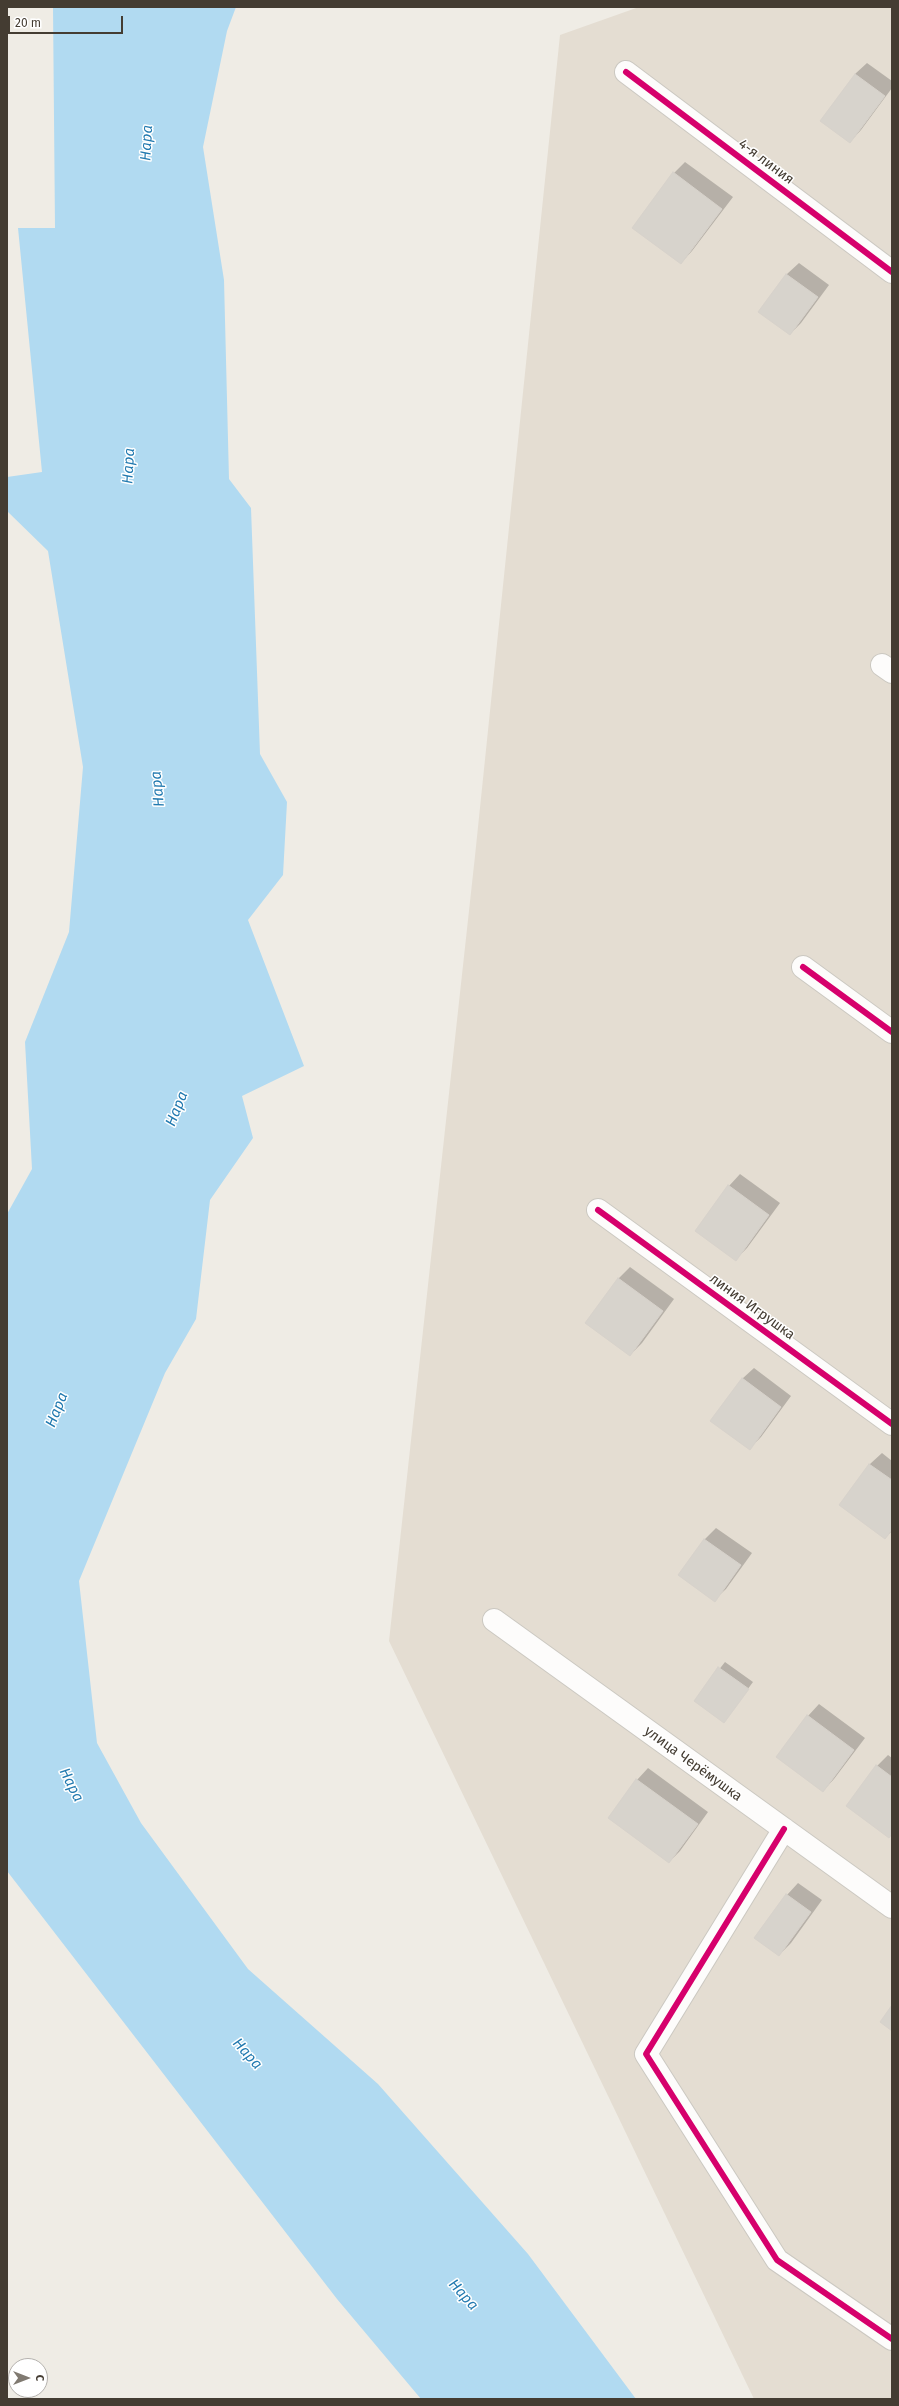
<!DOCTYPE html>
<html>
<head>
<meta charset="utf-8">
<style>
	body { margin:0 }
	#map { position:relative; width:899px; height:2406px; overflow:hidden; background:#efece5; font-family:"Fira Sans",sans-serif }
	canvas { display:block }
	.frame { position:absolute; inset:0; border:8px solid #443c32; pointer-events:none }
	.north { position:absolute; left:8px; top:2358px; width:40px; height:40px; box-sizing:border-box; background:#fff; border:1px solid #b4b1ad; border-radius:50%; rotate:90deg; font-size:11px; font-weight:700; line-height:16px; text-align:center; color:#443c32 }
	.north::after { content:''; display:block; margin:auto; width:14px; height:18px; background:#807a71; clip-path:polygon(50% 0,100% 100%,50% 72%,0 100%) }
	.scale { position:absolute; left:8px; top:16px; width:115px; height:18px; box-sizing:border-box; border:2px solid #443c32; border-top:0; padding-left:5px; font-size:12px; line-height:14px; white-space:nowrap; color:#443c32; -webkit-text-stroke:3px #fff; paint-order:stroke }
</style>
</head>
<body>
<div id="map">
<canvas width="899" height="2406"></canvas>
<div class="frame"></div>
<div class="north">С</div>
<div class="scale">20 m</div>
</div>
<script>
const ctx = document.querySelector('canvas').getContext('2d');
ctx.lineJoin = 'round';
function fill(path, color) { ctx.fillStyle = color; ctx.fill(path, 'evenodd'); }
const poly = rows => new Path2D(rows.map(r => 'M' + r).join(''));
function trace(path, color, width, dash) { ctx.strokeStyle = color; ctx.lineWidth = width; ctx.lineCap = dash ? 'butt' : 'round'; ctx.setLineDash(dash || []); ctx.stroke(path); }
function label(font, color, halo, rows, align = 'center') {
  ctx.font = font + ' "Fira Sans",sans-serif'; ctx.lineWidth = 3; ctx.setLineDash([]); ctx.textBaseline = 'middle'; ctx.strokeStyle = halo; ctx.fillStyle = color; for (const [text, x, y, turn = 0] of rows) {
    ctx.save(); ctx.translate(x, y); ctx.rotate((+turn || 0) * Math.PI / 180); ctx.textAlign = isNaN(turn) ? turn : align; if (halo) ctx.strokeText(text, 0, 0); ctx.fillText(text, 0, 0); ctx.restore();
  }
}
fill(poly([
	[639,7,892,7,892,2399,754,2399,389,1641,475,856,560,35]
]), '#e4ddd2');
fill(poly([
	[53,7,236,7,227,31,203,147,224,280,229,479,251,508,260,754,287,802,283,875,248,920,304,1066,242,1096,253,1138,210,1200,196,1319,165,1373,79,1581,97,1743,141,1823,248,1969,378,2084,528,2254,636,2399,421,2399,337,2299,7,1871,7,1214,32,1169,25,1042,69,932,83,767,48,551,7,511,7,477,42,472,18,228,55,228]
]), '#b1daf1');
fill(poly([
	[867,63,892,81,892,88,861,130,850,142,855,74],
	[685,162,733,197,692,251,681,263,674,173],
	[799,263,829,285,801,323,790,334,760,312,787,274],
	[740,1174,780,1203,747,1248,736,1259,729,1186],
	[630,1267,674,1299,642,1343,630,1355,618,1279],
	[754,1368,791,1396,761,1437,750,1448,742,1379],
	[882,1453,892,1461,892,1531,885,1538,841,1505,870,1464],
	[716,1528,752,1553,726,1589,714,1600,679,1575,705,1539],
	[725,1662,753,1682,724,1721,695,1700],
	[819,1704,865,1738,834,1779,823,1791,778,1757,808,1716],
	[888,1755,892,1758,892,1834,877,1766],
	[648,1768,708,1812,680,1851,669,1862,637,1780],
	[798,1883,822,1900,791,1943,779,1955,787,1895]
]), '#0003');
const building = poly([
	[855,74,885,96,850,143,820,121,855,74],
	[673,172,722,209,681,264,632,228,673,172],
	[786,274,818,297,790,335,758,312,786,274],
	[728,1185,769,1215,736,1261,695,1231,728,1185],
	[618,1278,663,1311,630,1356,585,1323,618,1278],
	[742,1378,781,1407,750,1450,710,1421,742,1378],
	[869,1464,892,1480,892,1530,885,1539,839,1505,869,1464],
	[704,1539,741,1565,715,1602,678,1575,704,1539],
	[718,1667,749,1689,724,1723,694,1701,718,1667],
	[807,1715,854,1750,823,1792,776,1757,807,1715],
	[876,1765,892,1777,892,1834,889,1838,846,1806,876,1765],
	[636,1779,698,1824,669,1863,608,1818,636,1779],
	[786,1894,811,1912,779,1956,754,1938,786,1894],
	[892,2005,892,2031,880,2022,892,2005]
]);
fill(building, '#d7d3cc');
trace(building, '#d7d2cb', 1);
const minor = poly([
	[626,72,892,272],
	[882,665,892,672],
	[803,967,892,1032],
	[598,1210,892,1424],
	[494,1620,892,1907],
	[784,1829,646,2054,777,2260,892,2339]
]);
trace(minor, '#cbc8c1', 24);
trace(minor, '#fdfcfb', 22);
trace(poly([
	[626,72,892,272],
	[803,967,892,1032],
	[598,1210,892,1424],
	[784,1829,646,2054,777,2260,892,2339]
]), '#d6006c', 6);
label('14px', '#443c32', '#fff', [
	["4-я линия",766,162,37],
	["линия Игрушка",752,1307,36],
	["улица Черёмушка",693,1764,36]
]);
label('italic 15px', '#227ab0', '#fff', [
	["Нара",147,143,-87],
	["Нара",129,466,-87],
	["Нара",158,789,-96],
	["Нара",177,1109,-68],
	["Нара",57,1410,-68],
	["Нара",71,1785,63],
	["Нара",247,2054,48],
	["Нара",463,2295,48]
]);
</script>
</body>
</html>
